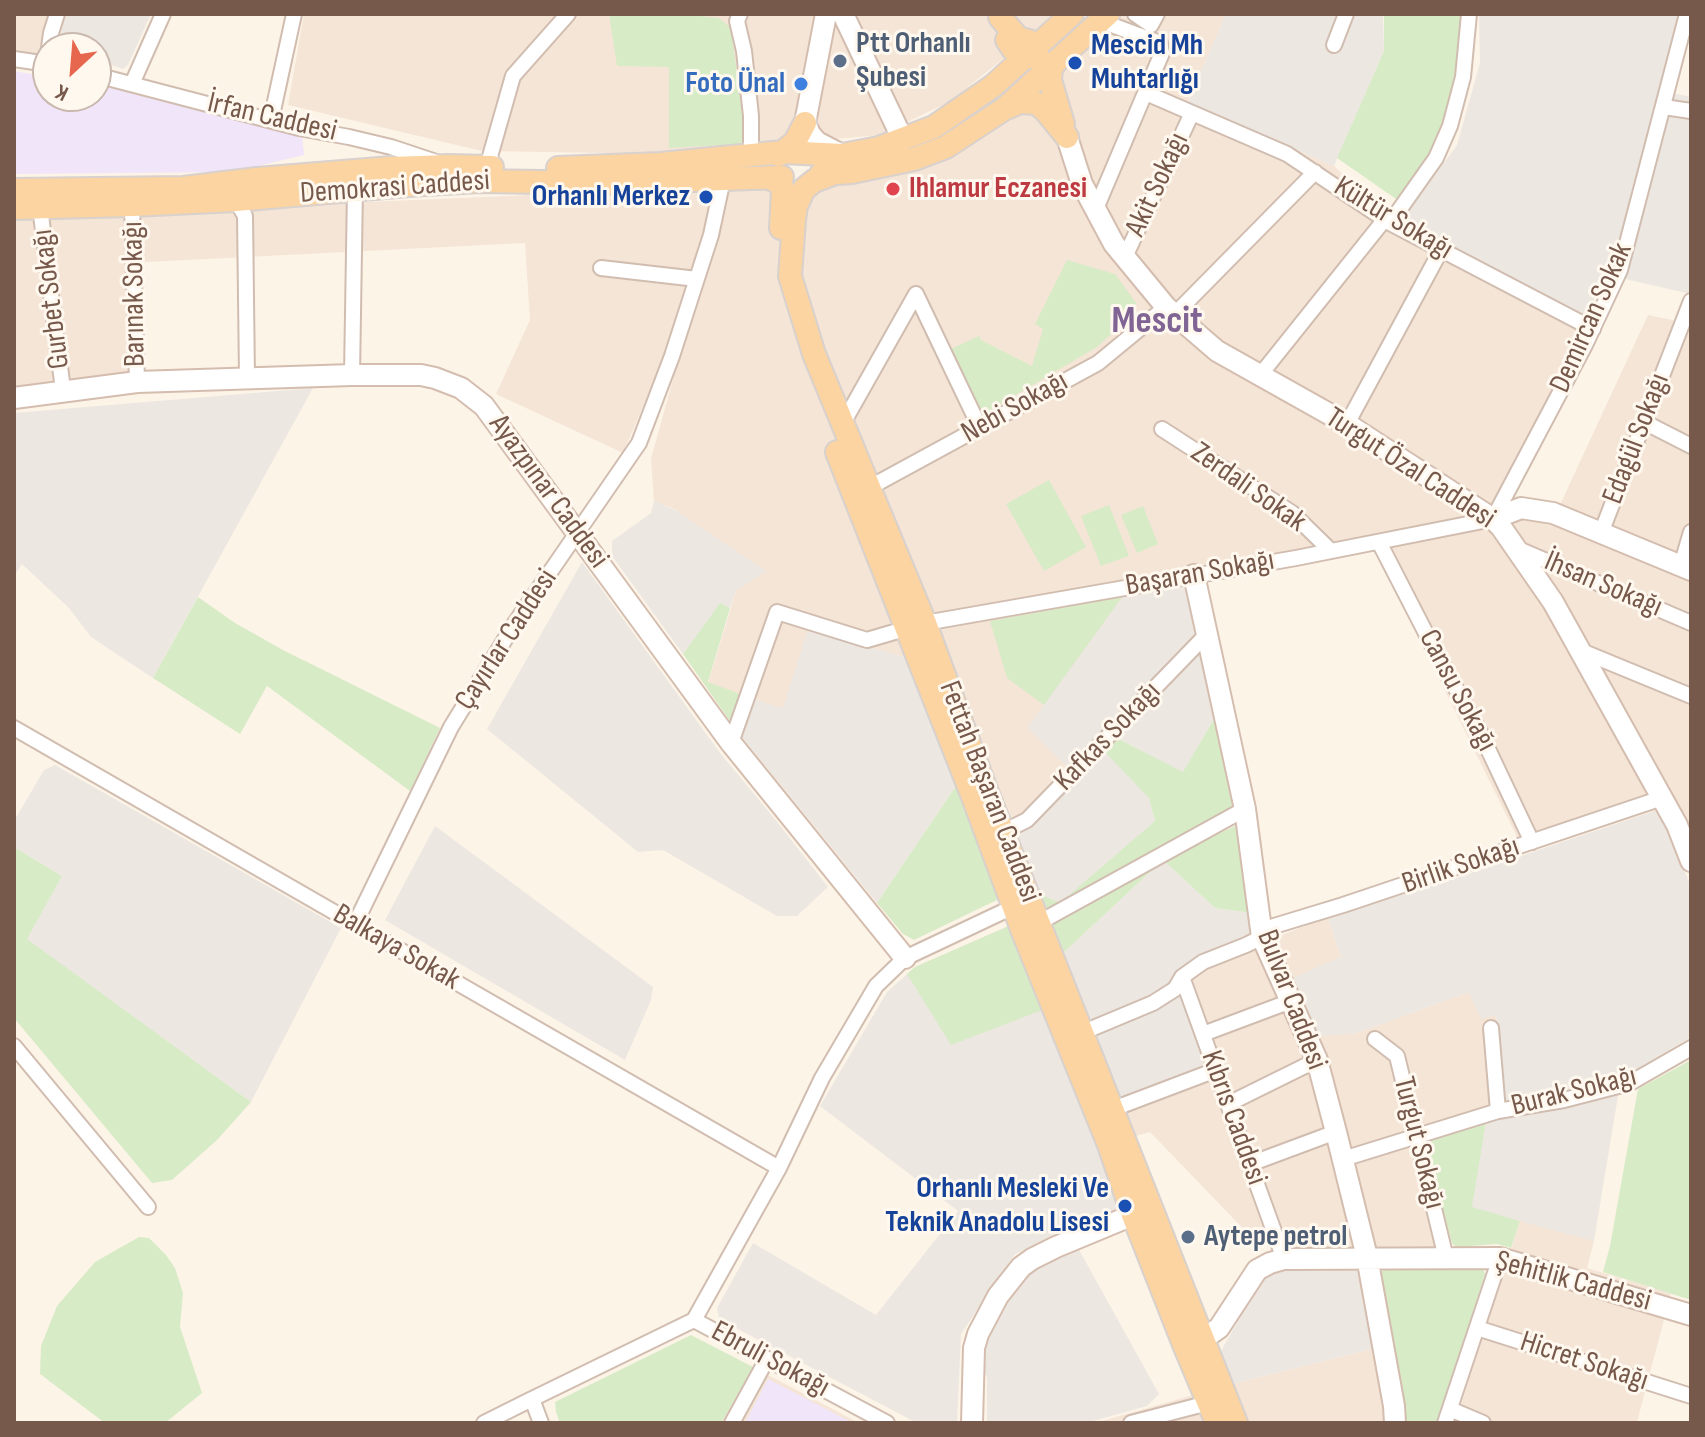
<!DOCTYPE html>
<html>
<head>
<meta charset="utf-8">
<style>
	body { margin:0 }
	#map { position:relative; width:1705px; height:1437px; overflow:hidden; background:#fdf4e8; font-family:"Sofia Sans Condensed",sans-serif }
	canvas { display:block }
	.frame { position:absolute; inset:0; border:16px solid #77594c; pointer-events:none }
	.north { position:absolute; left:32px; top:32px; width:80px; height:80px; box-sizing:border-box; background:#fff8ef; border:2px solid #c9b8ae; border-radius:50%; rotate:206deg; font-size:22px; font-weight:700; line-height:32px; text-align:center; color:#77594c }
	.north::after { content:''; display:block; margin:auto; width:28px; height:36px; background:#e6674e; clip-path:polygon(50% 0,100% 100%,50% 72%,0 100%) }
</style>
</head>
<body>
<div id="map">
<canvas width="1705" height="1437"></canvas>
<div class="frame"></div>
<div class="north">K</div>
</div>
<script>
const ctx = document.querySelector('canvas').getContext('2d');
ctx.lineJoin = 'round';
function fill(path, color) { ctx.fillStyle = color; ctx.fill(path, 'evenodd'); }
const poly = rows => new Path2D(rows.map(r => 'M' + r).join(''));
function trace(path, color, width, dash) { ctx.strokeStyle = color; ctx.lineWidth = width; ctx.lineCap = dash ? 'butt' : 'round'; ctx.setLineDash(dash || []); ctx.stroke(path); }
function label(font, color, halo, rows, align = 'center') {
  ctx.font = font + ' "Sofia Sans Condensed",sans-serif'; ctx.lineWidth = 6; ctx.setLineDash([]); ctx.textBaseline = 'middle'; ctx.strokeStyle = halo; ctx.fillStyle = color; for (const [text, x, y, turn = 0] of rows) {
    ctx.save(); ctx.translate(x, y); ctx.rotate((+turn || 0) * Math.PI / 180); ctx.textAlign = isNaN(turn) ? turn : align; if (halo) ctx.strokeText(text, 0, 0); ctx.fillText(text, 0, 0); ctx.restore();
  }
}
fill(poly([
	[14,14,51,14,45,33,41,57,14,53],
	[304,14,1053,14,1023,43,949,102,880,135,671,154,482,151,288,105],
	[1121,14,1226,14,1187,104,1334,166,1391,219,1599,324,1505,503,1559,507,1648,315,1691,324,1691,823,1671,835,1659,809,1525,853,1374,547,1189,582,1028,728,1078,776,1016,839,954,672,809,629,783,709,708,683,736,591,676,510,654,501,651,459,687,329,678,325,623,453,496,394,530,320,525,243,127,263,133,376,14,387,14,217,814,183,948,147,1038,95],
	[1328,917,1341,957,1354,1034,1469,992,1496,1015,1507,1115,1410,1147,1437,1248,1297,1251,1287,1235,1256,1242,1150,1132,1132,1137,1118,1102,1207,1065,1182,997,1189,977,1208,964],
	[1520,1221,1594,1241,1587,1268,1671,1293,1637,1422,1455,1423],
	[1375,1348,1388,1423,1095,1423,1232,1384],
	[753,1367,859,1423,721,1423]
]), '#f4e5d7');
fill(poly([
	[63,14,151,14,128,65,123,69,96,60,96,48,60,48],
	[1226,14,1383,14,1384,51,1334,166,1187,104],
	[1479,14,1678,14,1659,90,1691,97,1691,294,1629,280,1607,272,1586,317,1400,223,1457,145,1480,63],
	[313,388,153,678,91,637,69,608,22,564,14,576,14,413],
	[654,501,675,510,766,571,736,591,730,608,720,604,683,654,612,556,612,541,651,513],
	[582,562,720,753,774,818,828,887,797,916,777,916,663,850,638,852,487,729],
	[1189,582,1218,712,1183,773,1116,737,1149,798,1155,821,1060,904,1040,894,1016,839,1077,776,1027,728,1122,597],
	[808,629,914,660,958,783,877,903,740,735,753,699,783,708],
	[55,765,341,928,251,1102,26,939,62,876,14,847,14,821,44,770],
	[1660,809,1691,887,1691,1037,1621,1078,1594,1241,1471,1208,1486,1122,1506,1114,1496,1015,1481,1019,1469,992,1354,1034,1314,1036,1290,979,1341,957,1328,917,1441,883],
	[435,826,653,987,651,1000,625,1060,385,920],
	[1163,860,1215,908,1252,913,1257,945,1208,964,1189,978,1182,997,1207,1065,1118,1102,1061,955],
	[1011,925,1124,1206,1015,1254,961,1334,957,1423,917,1423,719,1319,717,1308,753,1243,876,1315,958,1211,820,1106,887,992,915,967],
	[1078,1248,1159,1394,1147,1406,1086,1423,987,1423,987,1376,981,1371,983,1345,998,1311,1041,1260],
	[1356,1265,1375,1348,1232,1384,1221,1351,1263,1277,1288,1267]
]), '#ede7e2');
fill(poly([
	[14,71,48,77,48,96,96,96,96,85,127,90,302,134,304,155,233,172,14,174],
	[768,1379,853,1423,745,1423]
]), '#f1e5f9');
fill(poly([
	[609,14,680,14,719,18,731,28,745,135,740,144,669,148,669,67,617,66],
	[1384,14,1460,14,1459,65,1444,124,1425,161,1399,201,1337,158,1384,51],
	[1067,260,1115,274,1136,303,1135,312,1097,347,983,414,949,350,979,336,981,340,1032,366,1043,329,1035,324],
	[1049,480,1086,547,1044,571,1006,504],
	[1109,505,1129,556,1101,566,1081,516],
	[1143,506,1158,544,1137,553,1121,515],
	[198,597,235,623,283,650,440,728,410,791,267,686,240,734,153,678],
	[1122,597,1044,705,1007,678,990,621],
	[720,603,730,608,708,682,740,694,730,721,683,654],
	[1218,712,1234,809,1048,912,1040,894,1060,903,1155,821,1149,798,1103,750,1115,737,1183,772],
	[958,783,1001,898,914,940,903,934,877,903],
	[1235,826,1252,913,1215,908,1163,860,1061,955,1050,924,1163,860],
	[14,847,62,876,27,939,251,1102,217,1140,172,1180,152,1183,14,1018],
	[1011,925,1045,1009,951,1045,907,974,915,967],
	[1691,1060,1691,1300,1603,1272,1610,1246,1638,1089],
	[1486,1122,1472,1207,1520,1221,1511,1248,1497,1244,1456,1247,1452,1243,1425,1142],
	[139,1237,149,1238,166,1255,175,1268,183,1293,180,1327,202,1393,165,1423,105,1423,40,1374,41,1346,57,1306,95,1262],
	[1386,1267,1483,1267,1485,1274,1438,1423,1406,1423,1379,1275],
	[691,1335,753,1367,721,1423,560,1423,556,1412,555,1402]
]), '#d7ebc6');
const street = poly([
	[740,14,737,21,744,51,751,116,751,157],
	[1135,14,1151,25,1157,14],
	[1334,45,1346,14],
	[49,48,51,33,57,14],
	[14,59,48,64],
	[96,75,299,128,349,137,391,147,436,162],
	[132,84,163,14],
	[1146,93,1287,154,1390,223,1593,329],
	[1664,107,1691,111],
	[271,120,294,14],
	[487,167,513,76,568,14],
	[236,200,245,216,247,378],
	[132,205,137,382],
	[40,207,63,390],
	[1095,211,1162,53,1160,43,1101,21],
	[1390,223,1436,158,1450,126,1463,77,1469,14],
	[1125,257,1192,113],
	[601,268,697,279],
	[916,294,980,428],
	[1175,314,1315,172],
	[1261,374,1385,219],
	[352,375,355,189],
	[1644,422,1691,446],
	[1347,424,1441,250],
	[842,425,916,294],
	[1162,429,1292,513,1331,551],
	[863,491,1098,363,1166,307],
	[1601,533,1691,301],
	[1379,542,1432,645,1479,730,1532,842],
	[1516,548,1691,623],
	[1681,566,1691,532],
	[1579,650,1691,696],
	[14,728,779,1168],
	[731,743,777,612,867,640,925,623,1296,558,1493,519,1585,345,1620,270,1687,14],
	[1003,832,1027,820,1207,634],
	[1040,922,1245,809],
	[355,924,451,727,515,623,639,443,672,356,711,235,723,179],
	[1182,977,1284,1259],
	[1203,1034,1291,1001],
	[1074,1036,1153,1003,1175,989,1182,977,1203,962,1246,945,1262,937,1274,926,1343,905,1662,798],
	[1375,1039,1397,1056,1446,1258],
	[14,1046,148,1207],
	[1228,1104,1317,1060],
	[1113,1109,1216,1070],
	[1498,1111,1564,1100,1630,1083,1691,1048],
	[1343,1159,1498,1111,1491,1028],
	[1250,1164,1336,1132],
	[694,1320,887,1423],
	[1477,1328,1691,1396],
	[1450,1409,1483,1423],
	[484,1423,532,1399],
	[541,1423,532,1399,694,1320,779,1168,822,1078,876,986,905,958,1013,907],
	[732,1423,767,1359],
	[1131,1423,1208,1403],
	[1445,1423,1500,1258]
]);
const secondary = poly([
	[826,14,805,123,810,134,817,142,842,155],
	[843,14,903,140],
	[1067,137,1082,184,1114,244,1166,307,1217,351,1347,424,1493,519,1501,527,1553,602,1677,825,1691,861],
	[14,398,137,382,352,375,421,375,435,378,461,388,484,406,731,743,905,958],
	[1493,519,1521,508,1553,513,1691,570],
	[1194,575,1245,809,1262,937,1317,1060,1336,1132,1367,1257,1394,1406,1395,1423],
	[1203,1339,1219,1328,1257,1270,1270,1263,1284,1259,1500,1258,1691,1315],
	[972,1423,974,1348,978,1334,998,1296,1021,1267,1032,1259,1056,1247,1133,1215]
]);
const primary = poly([
	[1000,17,1018,38,1029,41],
	[1007,40,1013,49,1021,56,1039,58],
	[1054,64,1051,69,1050,80,1063,124],
	[1009,107,1020,102,1036,103,1045,110,1067,137],
	[779,155,795,142,805,123],
	[558,168,660,164,783,152,842,155,879,148,934,127,993,86,1072,14],
	[835,173,814,181,804,189,796,206,794,220,790,276,814,354,925,623,985,787,1236,1423],
	[821,174,852,172,914,159,946,147,1004,109,1108,14],
	[768,177,781,184,783,189,781,228],
	[14,190,183,188,257,179,391,168,448,166,492,167],
	[14,208,132,205,236,200,409,185,480,181,605,183,782,177],
	[837,452,973,797,1023,932,1109,1145,1133,1215,1185,1347,1217,1423]
]);
trace(street, '#d1bdb0', 18);
trace(secondary, '#d4bdae', 24);
trace(primary, '#d9d1cd', 26);
trace(street, '#fff', 14);
trace(secondary, '#fff', 20);
trace(primary, '#fbd4a1', 22);
for (const [x, y, r, color] of [
	[840,61,8,"#5c6f8a"],
	[1075,63,8,"#1a4fb4"],
	[801,84,8,"#3f7fe0"],
	[893,189,8,"#e0444e"],
	[706,197,8,"#1a4fb4"],
	[1125,1206,8,"#1a4fb4"],
	[1188,1237,8,"#5c6f8a"]
]) { const dot = new Path2D(); dot.arc(x, y, r, 0, 2 * Math.PI); ctx.fillStyle = color; ctx.fill(dot); trace(dot, '#fff8ef', 3); }
label('bold 30px', '#4e5e75', '#fff8ef', [
	["Ptt Orhanlı",856,44],
	["Şubesi",856,78],
	["Aytepe petrol",1204,1237]
], 'left');
label('bold 30px', '#164399', '#fff8ef', [
	["Mescid Mh",1091,46,"left"],
	["Muhtarlığı",1091,80,"left"],
	["Orhanlı Merkez",690,197],
	["Orhanlı Mesleki Ve",1109,1189],
	["Teknik Anadolu Lisesi",1109,1223]
], 'right');
label('bold 30px', '#366cbe', '#fff8ef', [
	["Foto Ünal",785,84]
], 'right');
label('30px', '#77594c', '#fff8ef', [
	["İrfan Caddesi",272,118,13],
	["Akit Sokağı",1158,185,-65],
	["Demokrasi Caddesi",395,188,-4],
	["Kültür Sokağı",1393,219,31],
	["Barınak Sokağı",135,294,-91],
	["Gurbet Sokağı",52,299,-97],
	["Demircan Sokak",1592,318,-66],
	["Nebi Sokağı",1015,408,-29],
	["Edagül Sokağı",1637,439,-69],
	["Turgut Özal Caddesi",1410,469,33],
	["Zerdali Sokak",1248,488,35],
	["Ayazpınar Caddesi",548,492,54],
	["Başaran Sokağı",1200,574,-10],
	["İhsan Sokağı",1603,585,23],
	["Çayırlar Caddesi",507,640,-57],
	["Cansu Sokağı",1457,691,62],
	["Kafkas Sokağı",1108,737,-46],
	["Fettah Başaran Caddesi",989,792,69],
	["Birlik Sokağı",1461,866,-19],
	["Balkaya Sokak",396,948,30],
	["Bulvar Caddesi",1291,1000,69],
	["Burak Sokağı",1574,1092,-14],
	["Kıbrıs Caddesi",1233,1118,70],
	["Turgut Sokağı",1418,1143,76],
	["Şehitlik Caddesi",1573,1282,15],
	["Ebruli Sokağı",770,1360,28],
	["Hicret Sokağı",1584,1362,18]
]);
label('bold 30px', '#be3a42', '#fff8ef', [
	["Ihlamur Eczanesi",909,189]
], 'left');
label('bold 38px', '#806493', '#fff8ef', [
	["Mescit",1157,322]
]);
</script>
</body>
</html>
